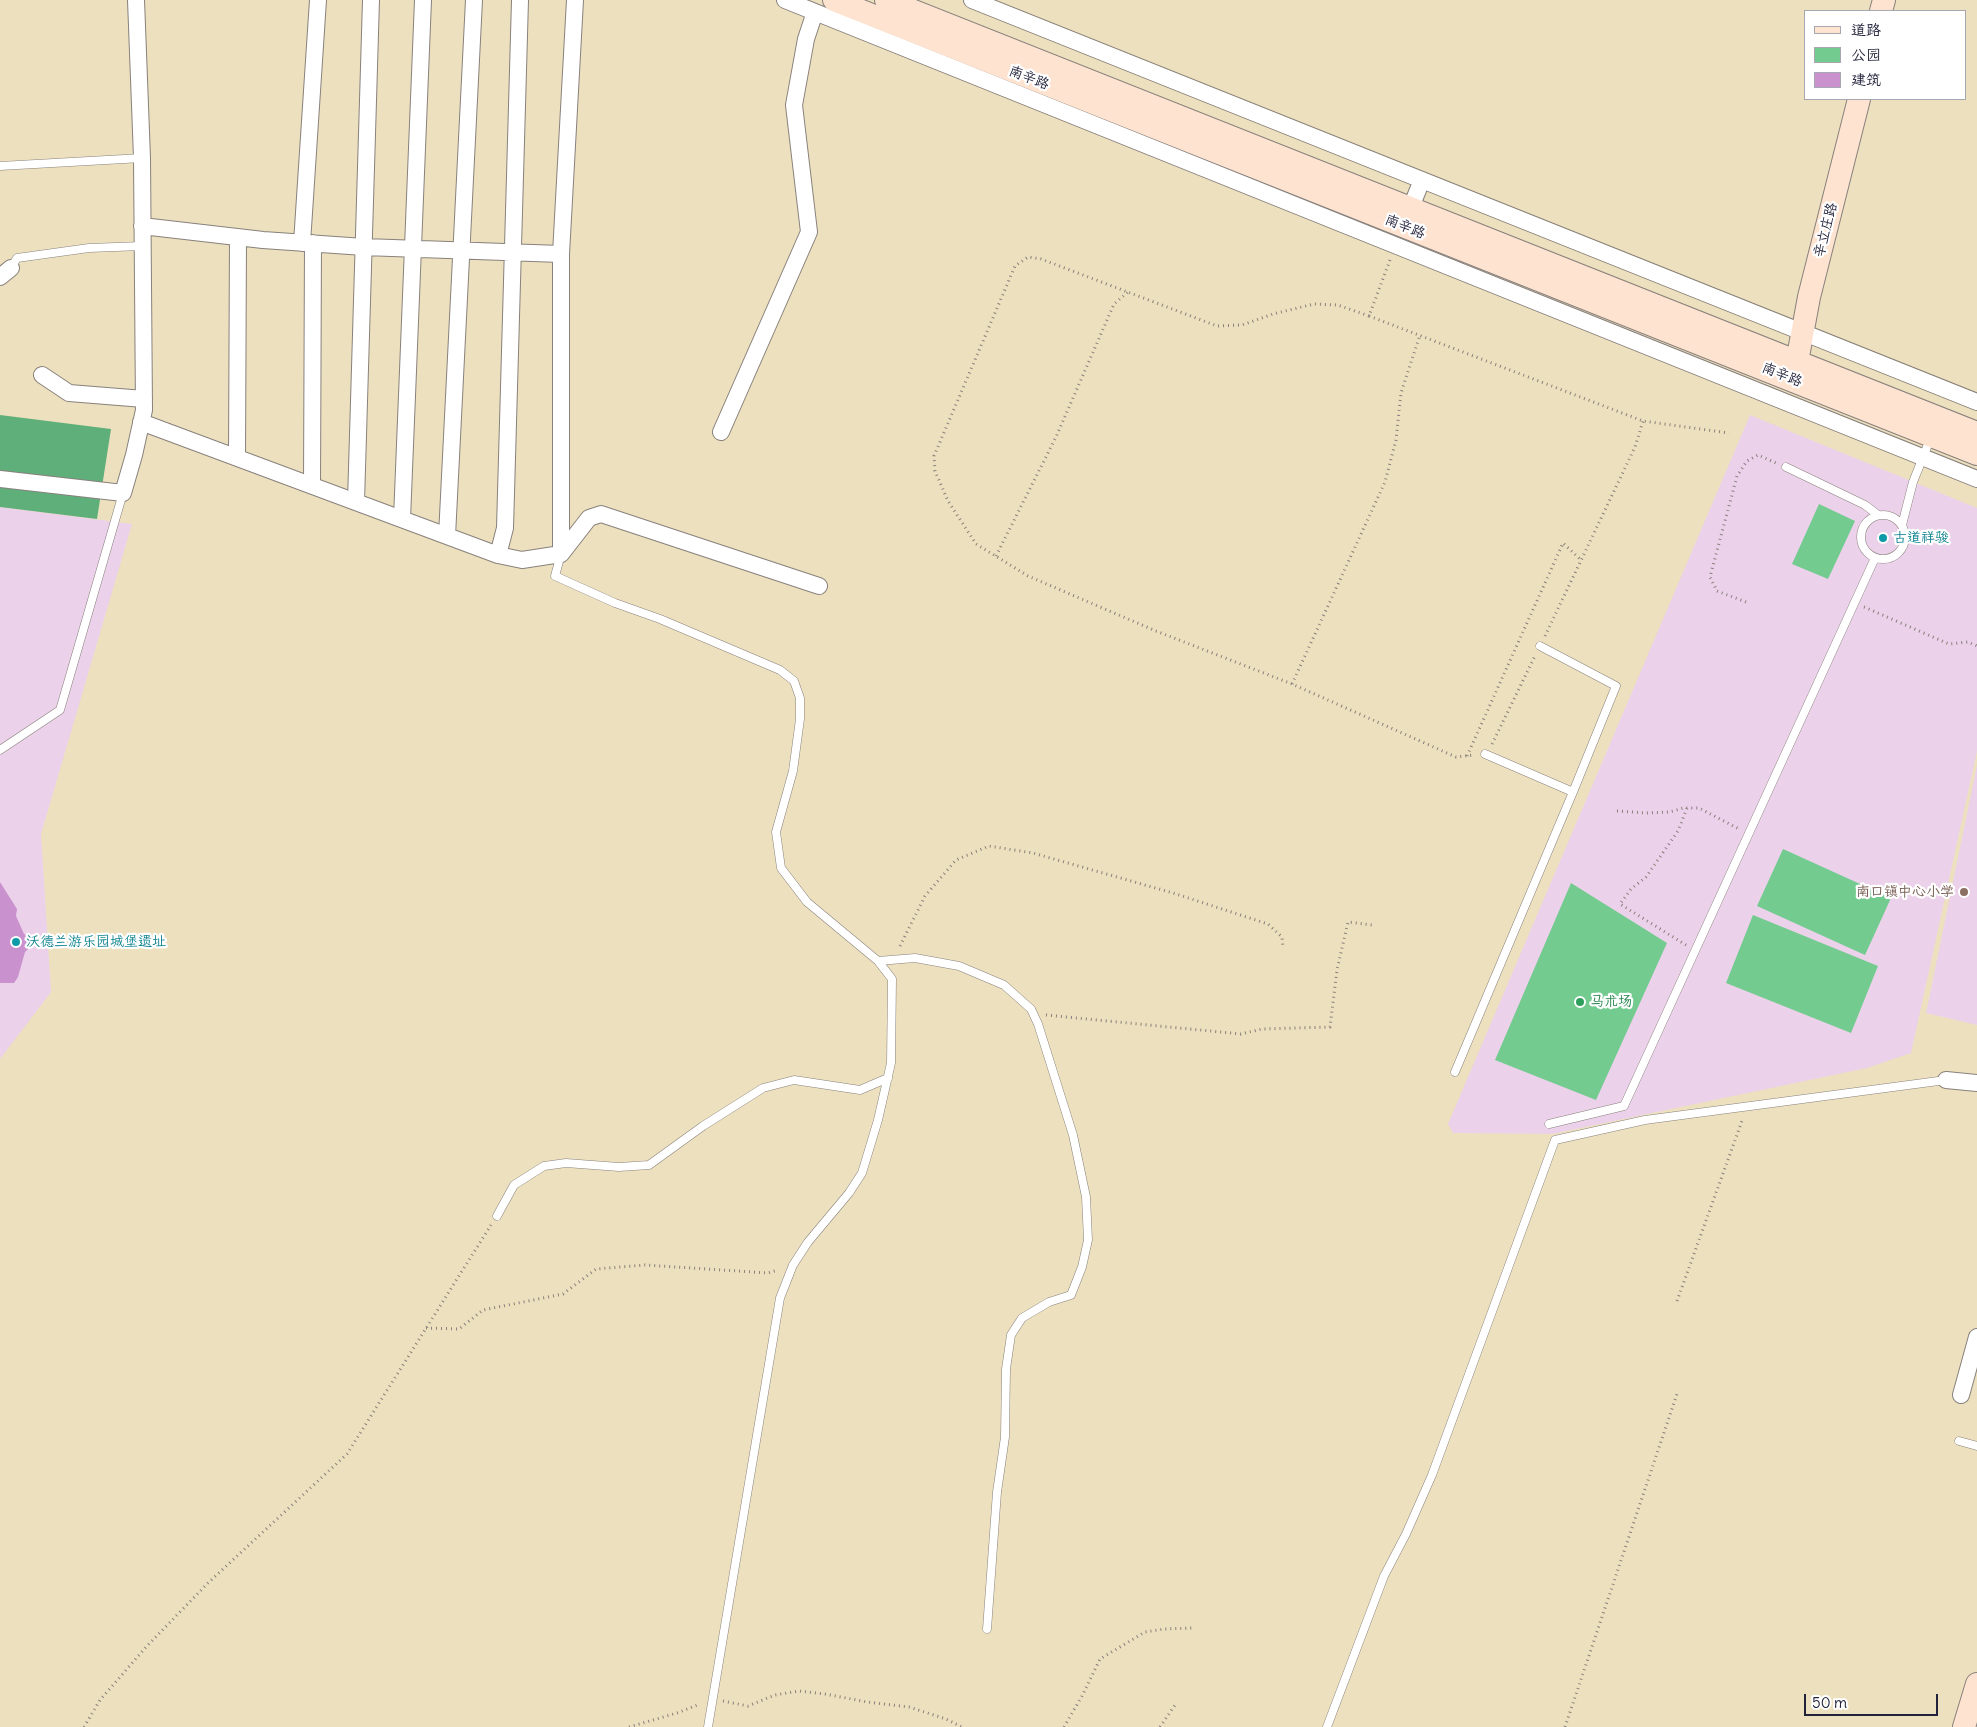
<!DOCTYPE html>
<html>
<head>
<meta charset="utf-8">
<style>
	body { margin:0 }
	#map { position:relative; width:1977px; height:1727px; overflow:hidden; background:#ede0be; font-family:Delius,"LXGW WenKai TC",sans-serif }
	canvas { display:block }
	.legend { position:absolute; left:1804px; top:10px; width:162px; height:90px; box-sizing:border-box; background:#fff; border:1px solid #a7a7b1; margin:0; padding:6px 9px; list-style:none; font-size:15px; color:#22223b }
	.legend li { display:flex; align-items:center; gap:10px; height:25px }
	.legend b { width:25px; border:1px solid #a7a7b1 }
	.scale { position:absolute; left:1804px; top:1694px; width:134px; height:22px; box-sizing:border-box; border:2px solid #22223b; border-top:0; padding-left:6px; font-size:15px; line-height:18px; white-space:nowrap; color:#22223b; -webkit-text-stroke:4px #fff; paint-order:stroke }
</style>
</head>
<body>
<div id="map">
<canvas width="1977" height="1727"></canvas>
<ul class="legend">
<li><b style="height:6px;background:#fee3d1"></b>道路</li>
<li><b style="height:14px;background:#73cb90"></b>公园</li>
<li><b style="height:14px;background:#ca91cf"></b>建筑</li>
</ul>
<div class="scale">50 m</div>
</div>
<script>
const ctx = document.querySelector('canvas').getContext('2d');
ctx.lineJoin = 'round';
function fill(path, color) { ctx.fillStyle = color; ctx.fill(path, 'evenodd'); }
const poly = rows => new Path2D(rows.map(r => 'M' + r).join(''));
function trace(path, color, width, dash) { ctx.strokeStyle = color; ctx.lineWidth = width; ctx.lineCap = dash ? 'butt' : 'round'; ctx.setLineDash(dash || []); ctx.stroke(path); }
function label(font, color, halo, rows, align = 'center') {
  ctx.font = font + ' Delius,"LXGW WenKai TC",sans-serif'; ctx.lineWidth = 4.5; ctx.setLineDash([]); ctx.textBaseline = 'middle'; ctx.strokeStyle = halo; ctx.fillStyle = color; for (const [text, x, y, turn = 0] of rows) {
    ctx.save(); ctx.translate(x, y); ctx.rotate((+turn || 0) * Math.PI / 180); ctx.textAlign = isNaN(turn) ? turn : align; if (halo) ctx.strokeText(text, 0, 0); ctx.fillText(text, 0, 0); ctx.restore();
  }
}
fill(poly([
	[1750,415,1977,508,1977,751,1911,1053,1867,1068,1552,1134,1453,1133,1448,1124],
	[0,507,132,524,41,834,51,992,0,1059],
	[1977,765,1977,1025,1926,1013]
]), '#ecd1ea');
fill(poly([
	[1819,504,1855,521,1828,579,1792,564],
	[1783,849,1891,898,1865,955,1757,906],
	[1571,883,1667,943,1596,1100,1495,1060],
	[1753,915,1878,966,1851,1033,1726,983]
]), '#73cb90');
fill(poly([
	[0,415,111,429,97,519,0,507]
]), '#5eaf7a');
fill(poly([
	[0,882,17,909,16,916,24,934,32,937,31,946,25,952,18,977,14,983,0,983]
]), '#ca91cf');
const lane = poly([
	[0,166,142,158],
	[11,268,17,258,89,248,142,246],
	[1786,467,1865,505,1878,515],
	'1861 537a22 22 0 1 1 44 0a22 22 0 1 1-44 0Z',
	[1902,525,1913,482,1931,437],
	[561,554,555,576,615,603,660,619,780,670,794,681,800,698,800,719,793,771,776,832,781,868,807,902,878,961,892,979,891,1063,878,1120,862,1173,849,1193,808,1242,793,1265,780,1298,708,1727],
	[1540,646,1616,686,1573,792],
	[0,750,60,710,123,493],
	[878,961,915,958,959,966,1004,985,1031,1009,1038,1024,1073,1135,1086,1197,1088,1240,1082,1267,1071,1295,1049,1302,1022,1318,1011,1335,1006,1369,1005,1437,997,1492,987,1629],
	[1455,1072,1573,792,1485,754],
	[1549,1124,1624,1106,1875,558],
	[497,1216,514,1185,544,1166,566,1163,619,1167,649,1165,703,1126,763,1088,794,1080,860,1090,888,1078],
	[1959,1441,1977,1446],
	[1327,1727,1384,1576,1406,1534,1432,1475,1555,1140,1645,1120,1946,1080]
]);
const street = poly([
	[785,0,1977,479],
	[972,0,1977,402],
	[1407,217,1422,180],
	[142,226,263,240,364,247,561,254],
	[302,243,318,0],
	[0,277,11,268],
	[42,375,69,393,144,399],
	[141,422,498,555,522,560,561,554,589,518,601,514,819,586],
	[721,432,809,232,794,105,806,39,815,12],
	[237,457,238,237],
	[0,479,123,493,134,455,144,410,142,158,136,0],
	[312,485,313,243],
	[356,502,371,0],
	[402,519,423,0],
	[447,536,474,0],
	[561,554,561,254,575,0],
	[498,555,505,528,520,0],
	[1946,1080,1977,1083],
	[1961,1395,1977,1337]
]);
const secondary = poly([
	[834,0,1977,454],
	[886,0,1977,433],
	[1881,11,1884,0],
	[1797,362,1809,297,1859,99],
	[1964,1727,1977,1684]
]);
trace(lane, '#88817c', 9);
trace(street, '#88817c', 18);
trace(secondary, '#88817c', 24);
trace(poly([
	[1390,260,1369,316,1643,421,1729,433],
	[1369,316,1338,305,1314,304,1273,314,1242,325,1217,326,1041,259,1028,257,1015,266,934,456,935,471,948,501,976,544,1028,576,1156,631,1292,684,1456,757,1474,755],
	[996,556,1056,437,1114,304,1128,292],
	[1746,602,1717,591,1710,577,1737,476,1747,461,1758,455,1776,463],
	[1864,607,1949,644,1968,642,1977,646],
	[1545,636,1635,447,1643,421],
	[1292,684,1385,482,1396,440,1401,393,1420,335],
	[1492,744,1535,656],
	[1467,756,1563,543,1581,560],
	[1617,811,1646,813,1670,812,1683,808,1699,808,1739,829],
	[1686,945,1620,904,1631,889,1646,877,1678,831,1687,808],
	[900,946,925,896,956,860,989,846,1033,853,1173,893,1268,924,1282,937,1283,948],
	[1046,1015,1241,1034,1262,1029,1330,1027,1337,970,1348,922,1372,925],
	[1677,1301,1743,1118],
	[426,1328,459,1329,483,1310,563,1294,596,1269,645,1265,768,1273,778,1270],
	[723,1701,748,1706,775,1695,799,1691,825,1694,867,1702,909,1707,946,1719,962,1727],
	[84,1727,100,1700,147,1646,208,1583,347,1454,491,1225],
	[629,1727,677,1713,700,1704],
	[1064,1727,1082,1696,1100,1659,1145,1632,1164,1629,1193,1628],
	[1160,1727,1175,1705],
	[1565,1727,1678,1391]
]), '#88817c', 3, [1, 4]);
trace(lane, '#fff', 8);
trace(street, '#fff', 16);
trace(secondary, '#fee3d1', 22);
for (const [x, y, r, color] of [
	[1883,538,5,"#0f9aa8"],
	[1964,892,5,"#8d6e63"],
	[16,942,5,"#0f9aa8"],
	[1580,1002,5,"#2e9e5b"]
]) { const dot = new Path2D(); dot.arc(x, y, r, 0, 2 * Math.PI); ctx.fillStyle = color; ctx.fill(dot); trace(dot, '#fff', 2); }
label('14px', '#22223b', '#fff', [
	["南辛路",1029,78,21],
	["南辛路",1405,227,22],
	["辛立庄路",1826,230,-76],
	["南辛路",1782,375,22]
]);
label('14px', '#0d838f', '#fff', [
	["古道祥骏",1893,538],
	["沃德兰游乐园城堡遗址",26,942]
], 'left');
label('14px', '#785e54', '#fff', [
	["南口镇中心小学",1954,892]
], 'right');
label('14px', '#27864d', '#fff', [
	["马术场",1590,1002]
], 'left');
</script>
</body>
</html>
